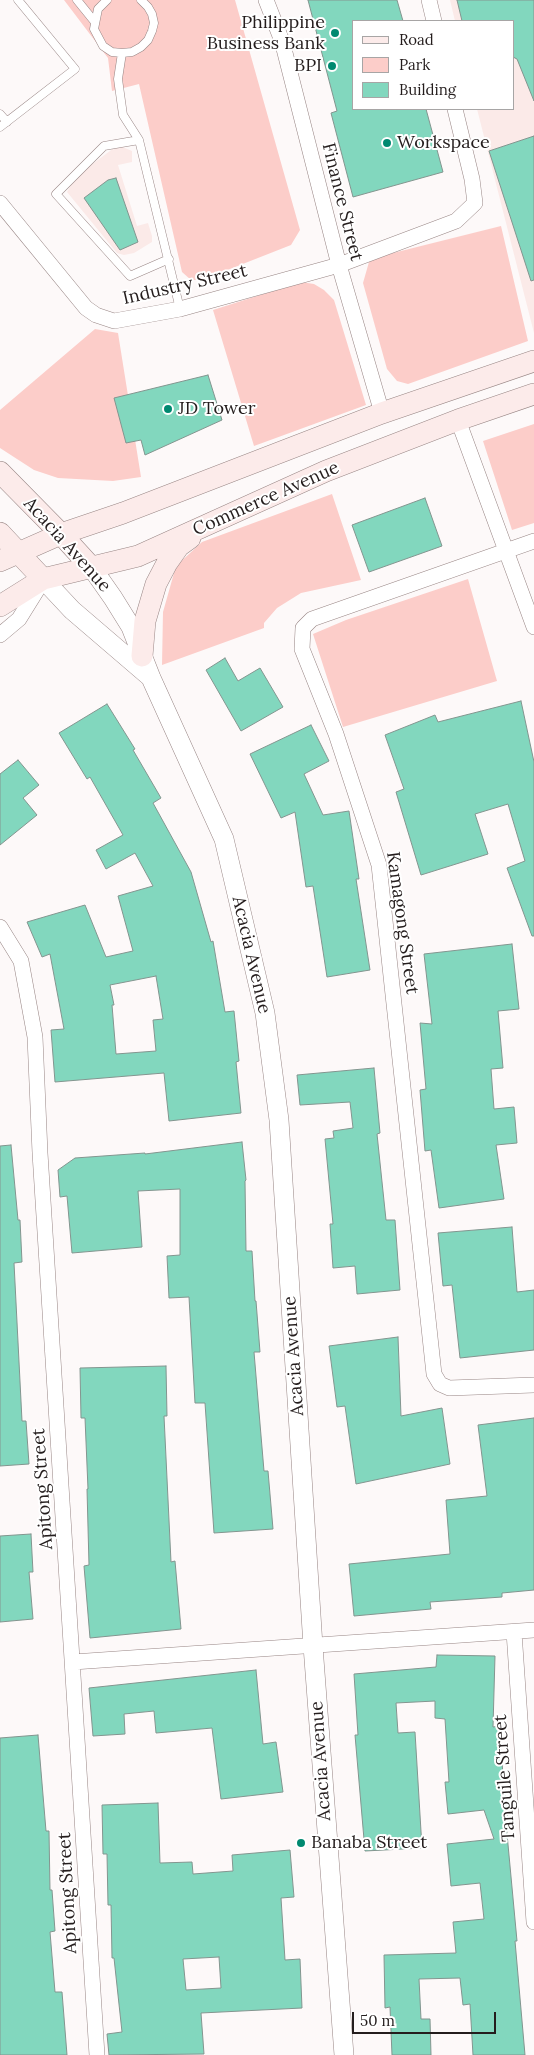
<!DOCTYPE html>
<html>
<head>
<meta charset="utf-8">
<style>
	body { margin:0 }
	#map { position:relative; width:534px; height:2055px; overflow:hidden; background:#fdf9f9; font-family:Lora,serif }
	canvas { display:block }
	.legend { position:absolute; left:352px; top:20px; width:162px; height:90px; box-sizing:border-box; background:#fff; border:1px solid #a7a5a5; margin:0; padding:6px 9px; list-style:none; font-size:15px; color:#241d1d }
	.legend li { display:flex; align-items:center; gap:10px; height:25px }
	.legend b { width:25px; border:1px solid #a7a5a5 }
	.scale { position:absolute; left:352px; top:2012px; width:144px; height:22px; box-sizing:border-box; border:2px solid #241d1d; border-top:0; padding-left:6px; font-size:15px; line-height:18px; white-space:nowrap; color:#241d1d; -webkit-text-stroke:4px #fff; paint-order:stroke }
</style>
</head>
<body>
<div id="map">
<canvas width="534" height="2055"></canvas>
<ul class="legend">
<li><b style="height:6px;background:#fcebea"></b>Road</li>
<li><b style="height:14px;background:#fccdc9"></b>Park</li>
<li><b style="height:14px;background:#82d7be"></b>Building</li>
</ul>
<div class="scale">50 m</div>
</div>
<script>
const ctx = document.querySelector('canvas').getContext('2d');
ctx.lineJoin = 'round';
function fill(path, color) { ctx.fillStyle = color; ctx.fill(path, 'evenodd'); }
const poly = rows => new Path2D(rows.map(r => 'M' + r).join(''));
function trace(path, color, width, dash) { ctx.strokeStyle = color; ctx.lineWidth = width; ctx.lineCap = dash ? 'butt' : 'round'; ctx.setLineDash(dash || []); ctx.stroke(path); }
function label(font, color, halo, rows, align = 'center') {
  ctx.font = font + ' Lora,serif'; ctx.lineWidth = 4; ctx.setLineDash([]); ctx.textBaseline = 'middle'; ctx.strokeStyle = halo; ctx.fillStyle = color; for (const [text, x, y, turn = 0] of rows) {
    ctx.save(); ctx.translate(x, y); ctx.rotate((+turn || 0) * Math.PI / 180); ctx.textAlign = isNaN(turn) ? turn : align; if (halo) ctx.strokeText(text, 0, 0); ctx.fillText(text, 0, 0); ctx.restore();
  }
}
fill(poly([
	[450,0,534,0,534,333,477,109,513,109,513,21,455,21],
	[118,145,132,151,132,162,118,165,137,226,148,223,152,236,152,242,134,253,124,255,117,253,67,192,71,185,83,171]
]), '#fbeae8');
fill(poly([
	[64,0,235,0,300,230,291,245,202,280,191,280,182,272,139,84,112,91,108,58],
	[501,226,528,341,408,384,397,381,387,369,363,283,369,262,381,256],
	[301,282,314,284,324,290,334,300,366,405,254,446,213,310],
	[95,329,118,333,141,477,113,481,58,478,34,470,0,448,0,410],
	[534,424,534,523,512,530,483,441],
	[332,494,361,580,301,593,277,608,264,623,264,628,162,665,163,612,176,566,202,542],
	[468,579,497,681,343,727,313,634,346,620]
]), '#fccdc9');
const building = poly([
	[308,0,397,0,403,21,353,21,353,109,426,109,443,172,353,197,331,113,337,111,308,0],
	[457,0,534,0,534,101,517,59,513,57,513,21,462,21,457,0],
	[534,136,534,280,531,281,489,151,534,136],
	[116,178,138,242,120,250,84,198,108,180,116,178],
	[208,375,222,420,145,455,141,440,126,443,114,398,208,375],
	[425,498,442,546,369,572,352,525,425,498],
	[225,658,238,681,260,668,283,707,241,731,206,670,225,658],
	[521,701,534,762,534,936,532,936,507,868,525,861,508,804,475,814,488,854,421,875,396,792,404,789,385,735,435,715,438,722,521,701],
	[107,704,135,749,133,750,161,798,153,803,191,872,211,942,213,941,225,1012,234,1011,239,1061,236,1062,241,1113,169,1121,164,1073,55,1082,51,1030,64,1029,50,954,42,957,27,922,85,905,106,957,133,951,118,896,153,886,135,853,106,869,96,850,123,835,90,777,87,779,59,733,107,704],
	[156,976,163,1019,153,1020,156,1051,116,1054,112,1005,114,1005,110,985,156,976],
	[311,725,329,761,304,774,323,815,349,811,359,879,356,879,370,970,327,977,313,886,306,887,295,812,281,818,250,754,311,725],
	[18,760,39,785,23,798,37,815,0,845,0,774,18,760],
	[512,944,519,1009,498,1011,503,1068,491,1069,494,1109,514,1107,517,1143,496,1145,504,1199,439,1208,431,1150,425,1151,420,1090,426,1089,420,1023,432,1024,424,954,512,944],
	[374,1068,380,1133,377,1134,386,1220,395,1220,400,1290,357,1294,355,1266,333,1268,330,1224,333,1224,325,1139,334,1138,333,1131,353,1128,350,1102,300,1105,297,1075,374,1068],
	[242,1142,246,1180,245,1181,246,1251,252,1251,255,1301,256,1301,260,1352,254,1352,259,1412,264,1471,268,1471,273,1529,214,1533,205,1403,195,1403,189,1297,169,1298,167,1256,180,1255,180,1189,138,1191,142,1247,72,1253,67,1196,60,1197,58,1170,75,1158,145,1153,145,1154,242,1142],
	[11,1145,18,1220,20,1220,22,1262,14,1263,22,1421,26,1421,29,1464,0,1466,0,1146,11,1145],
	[512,1227,517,1292,534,1290,534,1350,460,1358,452,1285,443,1286,438,1233,512,1227],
	[398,1337,401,1416,442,1408,450,1464,356,1484,345,1406,337,1407,329,1346,398,1337],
	[166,1366,167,1416,164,1416,171,1562,175,1561,181,1629,90,1638,84,1566,89,1565,87,1489,88,1489,85,1418,81,1418,80,1368,166,1366],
	[534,1418,534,1590,502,1593,502,1597,430,1602,431,1609,354,1616,349,1564,450,1554,446,1500,487,1496,478,1425,534,1418],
	[31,1534,33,1572,29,1572,33,1619,0,1622,0,1536,31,1534],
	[437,1655,495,1656,493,1727,500,1726,503,1777,504,1776,508,1822,506,1823,517,1941,515,1941,525,2055,473,2055,470,2004,463,2005,460,1978,419,1979,421,2019,430,2019,431,2055,392,2055,390,2007,385,2008,384,1955,456,1953,453,1922,484,1919,480,1883,451,1886,447,1844,494,1839,484,1810,448,1814,445,1782,449,1782,445,1719,435,1718,435,1701,396,1703,398,1733,415,1732,422,1848,365,1851,355,1735,358,1735,354,1674,436,1667,437,1655],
	[256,1670,263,1744,276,1742,283,1792,221,1799,212,1728,156,1733,154,1711,124,1714,125,1734,93,1736,89,1688,256,1670],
	[38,1735,46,1831,49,1831,50,1890,52,1890,55,1931,50,1932,55,1992,62,1992,67,2055,0,2055,0,1738,38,1735],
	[158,1803,160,1863,192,1862,193,1874,233,1871,232,1855,290,1850,294,1897,281,1898,285,1960,300,1959,302,2008,201,2013,204,2054,109,2055,107,2034,122,2032,114,1958,112,1958,111,1905,108,1905,107,1854,103,1854,102,1805,158,1803],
	[219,1957,221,1988,186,1990,183,1959,219,1957]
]);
fill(building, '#82d7be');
trace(building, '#83958f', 1);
const service = poly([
	[77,0,94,21],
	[107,0,98,9,94,29,103,46,112,52,122,53,132,52,141,47,148,40,152,31,154,23,152,14,148,7,141,0],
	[122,53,118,79,123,115,139,140,180,309],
	[0,114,7,122],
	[0,127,75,69,18,0],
	[139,140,104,146,56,194,130,276,169,259]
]);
const minor = poly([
	[266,0,282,41,339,265,382,413],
	[429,0,434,21],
	[0,203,86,308,96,315,114,321,180,309,339,265,456,221,475,203,472,179,455,109],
	[458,420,534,627],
	[534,541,312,619,303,628,302,649,336,734,379,865,434,1374,440,1384,449,1388,534,1385],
	[0,635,19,619,42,582],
	[0,927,21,961,35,1037,40,1153,97,2055],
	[514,1632,534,1922],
	[73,1662,534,1630]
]);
const tertiary = poly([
	[92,568,113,598,131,627,151,678,224,839,265,1013,279,1120,313,1646,344,2055],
	[43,579,72,610,149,676]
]);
const secondary = poly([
	[0,472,61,534,92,568],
	[0,533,43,579],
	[0,561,61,534,123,513,382,413,534,361],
	[0,606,43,579,138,556,326,471,458,420,534,394],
	[142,656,145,621,156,584,167,563,179,546,190,538]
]);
trace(service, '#988685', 9);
trace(minor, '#988685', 16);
trace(tertiary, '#988685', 20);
trace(secondary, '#988685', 22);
trace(service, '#fff', 8);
trace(minor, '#fff', 15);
trace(tertiary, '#fff', 19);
trace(secondary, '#fcebea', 21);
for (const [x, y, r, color] of [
	[335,33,5,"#008970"],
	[332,66,5,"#008970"],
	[387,143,5,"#008970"],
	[168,409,5,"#008970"],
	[301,1843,5,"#008970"]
]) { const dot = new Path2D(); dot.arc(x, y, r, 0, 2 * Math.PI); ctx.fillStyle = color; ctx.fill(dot); trace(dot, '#fff', 2); }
label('18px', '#241d1d', '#fff', [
	["Philippine",325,23,"right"],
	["Business Bank",325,44,"right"],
	["BPI",322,66,"right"],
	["Workspace",397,143],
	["JD Tower",178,409],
	["Banaba Street",311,1843]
], 'left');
label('18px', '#241d1d', '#fff', [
	["Finance Street",342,202,76],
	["Industry Street",185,285,-13],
	["Commerce Avenue",266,499,-24],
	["Acacia Avenue",67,545,48],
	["Kamagong Street",402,923,82],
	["Acacia Avenue",251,955,77],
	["Acacia Avenue",294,1356,-94],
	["Apitong Street",43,1489,-94],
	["Acacia Avenue",321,1761,-94],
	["Tanguile Street",505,1778,-94],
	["Apitong Street",68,1893,-93]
]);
</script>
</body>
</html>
